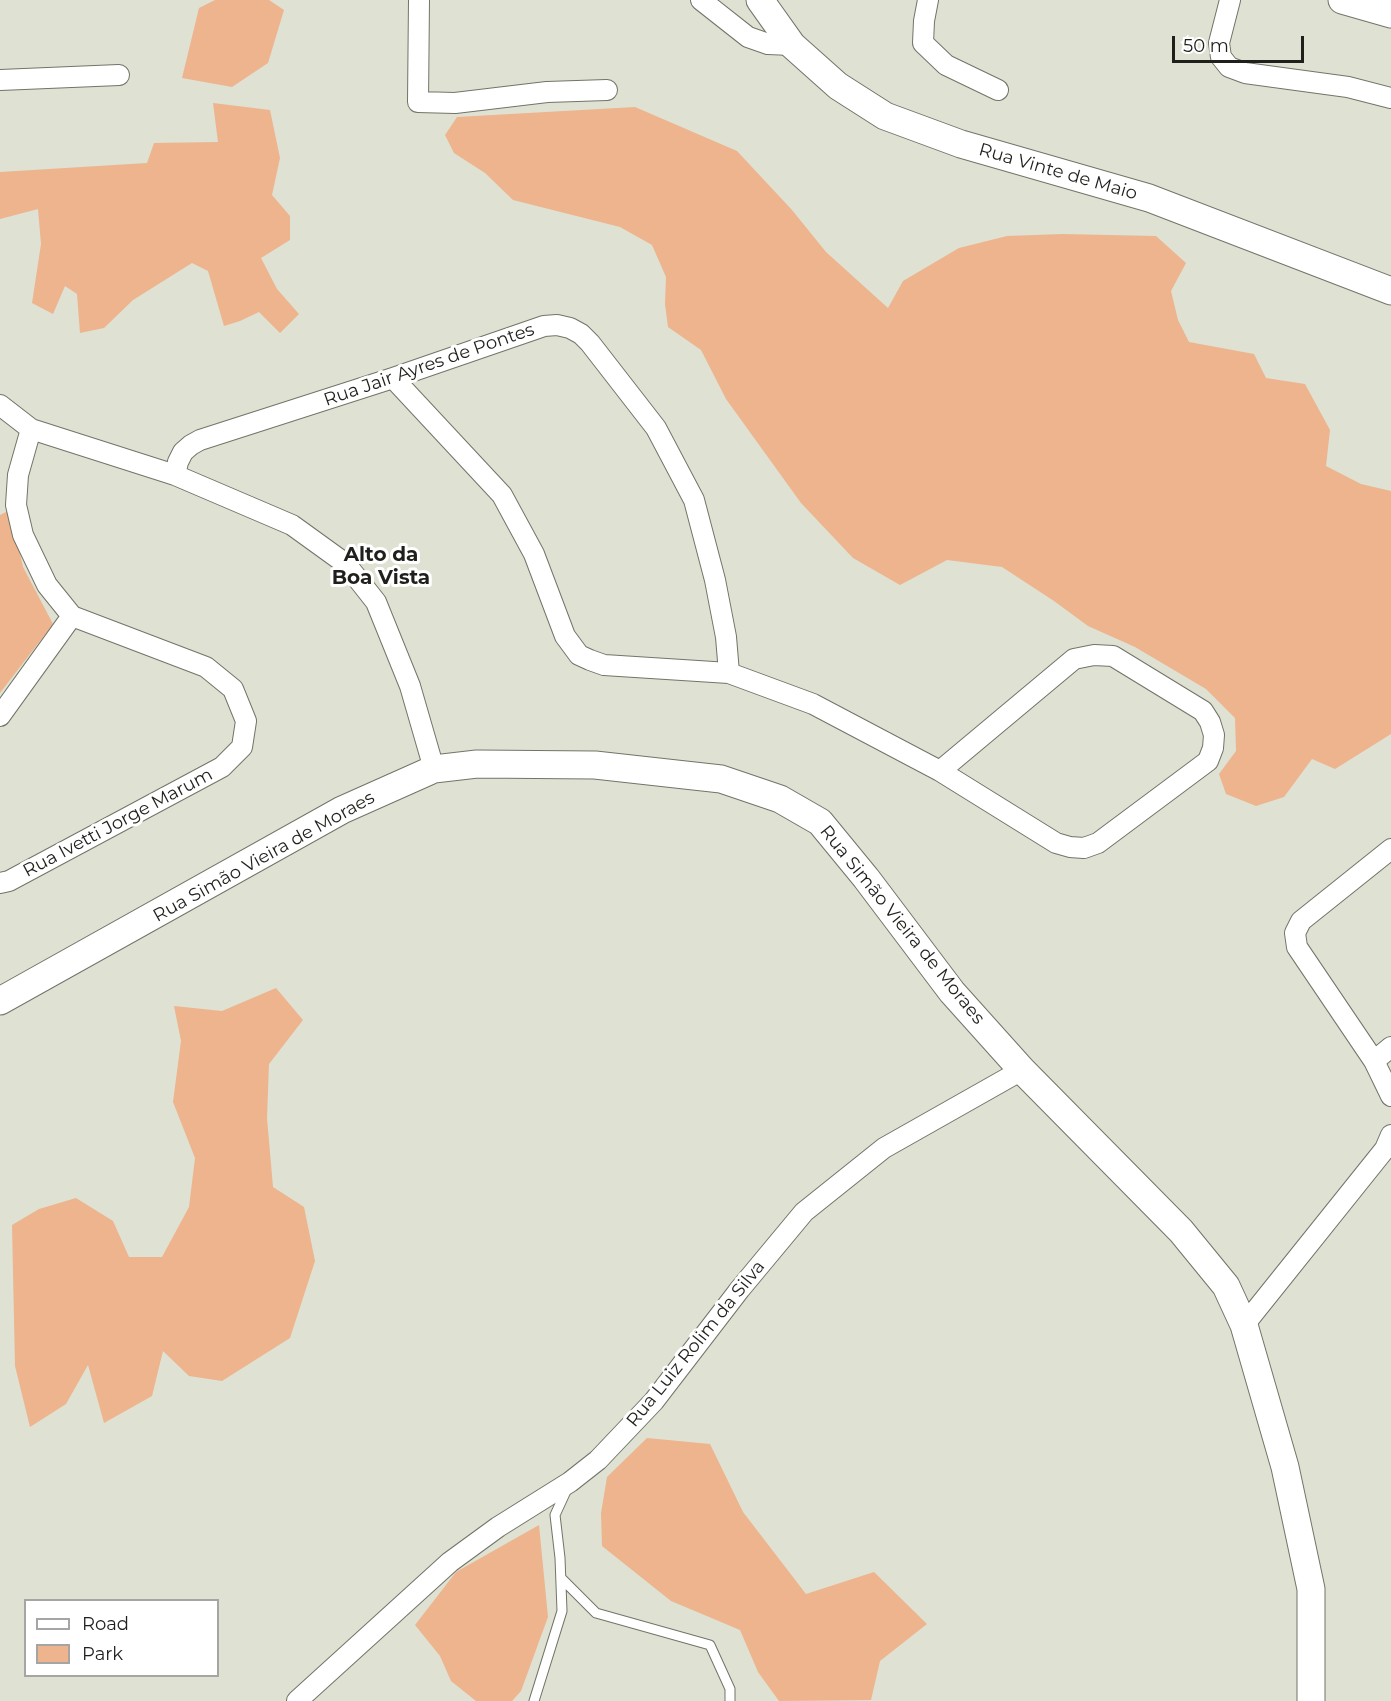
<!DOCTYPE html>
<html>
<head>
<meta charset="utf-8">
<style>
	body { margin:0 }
	#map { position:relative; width:1391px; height:1701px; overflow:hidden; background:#dfe1d3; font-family:Montserrat,sans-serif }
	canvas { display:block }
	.legend { position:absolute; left:24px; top:1599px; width:195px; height:78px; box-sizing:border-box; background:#fff; border:2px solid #a5a6a4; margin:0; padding:8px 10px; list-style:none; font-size:18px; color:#1f201b }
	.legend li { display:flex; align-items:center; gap:12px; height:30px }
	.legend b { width:30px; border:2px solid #a5a6a4 }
	.scale { position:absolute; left:1172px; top:36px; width:132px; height:27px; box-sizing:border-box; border:3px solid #1f201b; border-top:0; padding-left:8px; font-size:18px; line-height:21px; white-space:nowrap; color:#1f201b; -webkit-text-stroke:4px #fff; paint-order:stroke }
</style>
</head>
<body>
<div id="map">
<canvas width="1391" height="1701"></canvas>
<ul class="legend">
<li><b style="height:8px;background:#fff"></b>Road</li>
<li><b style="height:16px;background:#edb48e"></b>Park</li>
</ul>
<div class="scale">50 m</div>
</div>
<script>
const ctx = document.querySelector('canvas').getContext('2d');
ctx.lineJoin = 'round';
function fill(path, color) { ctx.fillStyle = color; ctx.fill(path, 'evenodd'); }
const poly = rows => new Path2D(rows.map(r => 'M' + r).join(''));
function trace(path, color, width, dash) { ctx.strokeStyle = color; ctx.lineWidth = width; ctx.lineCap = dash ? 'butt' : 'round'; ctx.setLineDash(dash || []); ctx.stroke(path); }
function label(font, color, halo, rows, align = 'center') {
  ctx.font = font + ' Montserrat,sans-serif'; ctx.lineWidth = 6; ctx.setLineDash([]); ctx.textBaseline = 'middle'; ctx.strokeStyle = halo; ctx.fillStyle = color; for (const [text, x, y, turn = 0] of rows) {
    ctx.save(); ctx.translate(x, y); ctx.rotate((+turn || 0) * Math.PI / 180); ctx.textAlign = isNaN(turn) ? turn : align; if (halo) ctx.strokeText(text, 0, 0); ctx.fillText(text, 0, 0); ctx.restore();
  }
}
fill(poly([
	[215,0,269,0,284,10,268,63,232,87,182,78,199,8],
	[213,103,270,110,280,158,272,195,290,216,290,240,261,258,277,289,299,314,280,333,259,312,240,321,224,326,208,271,192,263,133,300,104,328,80,333,77,294,65,286,53,314,32,303,41,244,38,209,0,219,0,172,147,163,154,143,218,142],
	[635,107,737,151,792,210,826,252,888,308,903,281,959,248,1007,236,1062,234,1156,236,1186,263,1171,291,1178,320,1189,342,1254,354,1266,378,1305,384,1330,430,1326,466,1361,484,1391,491,1391,734,1335,769,1312,759,1284,797,1256,806,1226,794,1219,774,1236,751,1235,718,1206,689,1135,647,1088,626,1054,601,1002,567,947,560,900,585,853,558,801,503,726,399,701,350,668,327,665,304,666,277,652,245,620,227,513,200,485,173,454,153,445,135,457,117],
	[10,510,23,567,53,624,0,693,0,515],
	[276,988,303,1020,269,1064,267,1118,273,1187,304,1207,315,1261,290,1338,222,1381,189,1376,163,1351,152,1396,104,1423,88,1365,66,1404,30,1427,15,1366,12,1225,39,1209,76,1198,113,1221,129,1257,162,1257,189,1207,195,1158,173,1102,181,1041,174,1006,222,1011],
	[647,1438,710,1444,743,1512,806,1594,874,1572,927,1624,880,1661,871,1700,779,1701,758,1672,740,1630,671,1601,602,1546,601,1513,607,1477],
	[539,1525,548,1617,521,1691,512,1701,476,1701,451,1681,440,1656,415,1625,456,1572]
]), '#edb48e');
const lane = poly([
	[561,1578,596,1613,710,1645,730,1689,730,1701],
	[534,1701,562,1611,560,1558,555,1515,567,1489]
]);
const street = poly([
	[419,0,418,102,455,103,547,92,607,90],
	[701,0,748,37,768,44,792,45],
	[928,0,924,21,923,43,946,65,998,90],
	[1230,0,1219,43,1221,57,1229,67,1245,73,1348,87,1391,98],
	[0,80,119,75],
	[393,378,502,495,534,554,565,636,579,655,590,660,604,665,729,673,813,704,940,771,1056,843,1070,847,1084,848,1098,843,1208,761,1213,748,1214,735,1210,722,1203,711,1113,656,1094,655,1074,659,940,771],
	[0,405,31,429,175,475,292,525,346,564,376,602,410,686,434,769],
	[175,475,178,462,183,452,191,445,200,440,393,378,544,326,557,325,570,328,581,334,590,343,656,428,694,500,715,580,726,637,729,673],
	[0,716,72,616],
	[0,883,9,881,222,767,242,747,246,721,233,689,206,667,72,616,47,585,23,535,16,505,18,475,31,429],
	[1391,1047,1374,1061,1391,1096],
	[1374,1061,1297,947,1295,933,1301,921,1391,849],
	[1244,1325,1385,1149,1391,1135],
	[297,1701,450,1562,498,1527,570,1482,598,1460,654,1401,740,1289,804,1212,884,1148,1022,1070]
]);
const secondary = poly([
	[760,0,792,45,838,86,885,116,961,144,1149,198,1391,291],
	[1342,0,1391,14],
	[0,1001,342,810,434,769,477,764,595,765,721,779,780,799,820,822,866,878,952,992,1022,1070,1181,1231,1226,1286,1244,1325,1285,1467,1311,1589,1311,1701]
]);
trace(lane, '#737468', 11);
trace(street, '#737468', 22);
trace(secondary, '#737468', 29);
trace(lane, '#fff', 9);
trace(street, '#fff', 20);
trace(secondary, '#fff', 27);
label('18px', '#1f201b', '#fff', [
	["Rua Vinte de Maio",1058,172,16],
	["Rua Jair Ayres de Pontes",429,365,-19],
	["Rua Ivetti Jorge Marum",118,823,-28],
	["Rua Simão Vieira de Moraes",264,857,-29],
	["Rua Simão Vieira de Moraes",902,925,51],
	["Rua Luiz Rolim da Silva",696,1344,-51]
]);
label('bold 20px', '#1f201b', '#fff', [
	["Alto da",381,555],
	["Boa Vista",381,578]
]);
</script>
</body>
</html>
